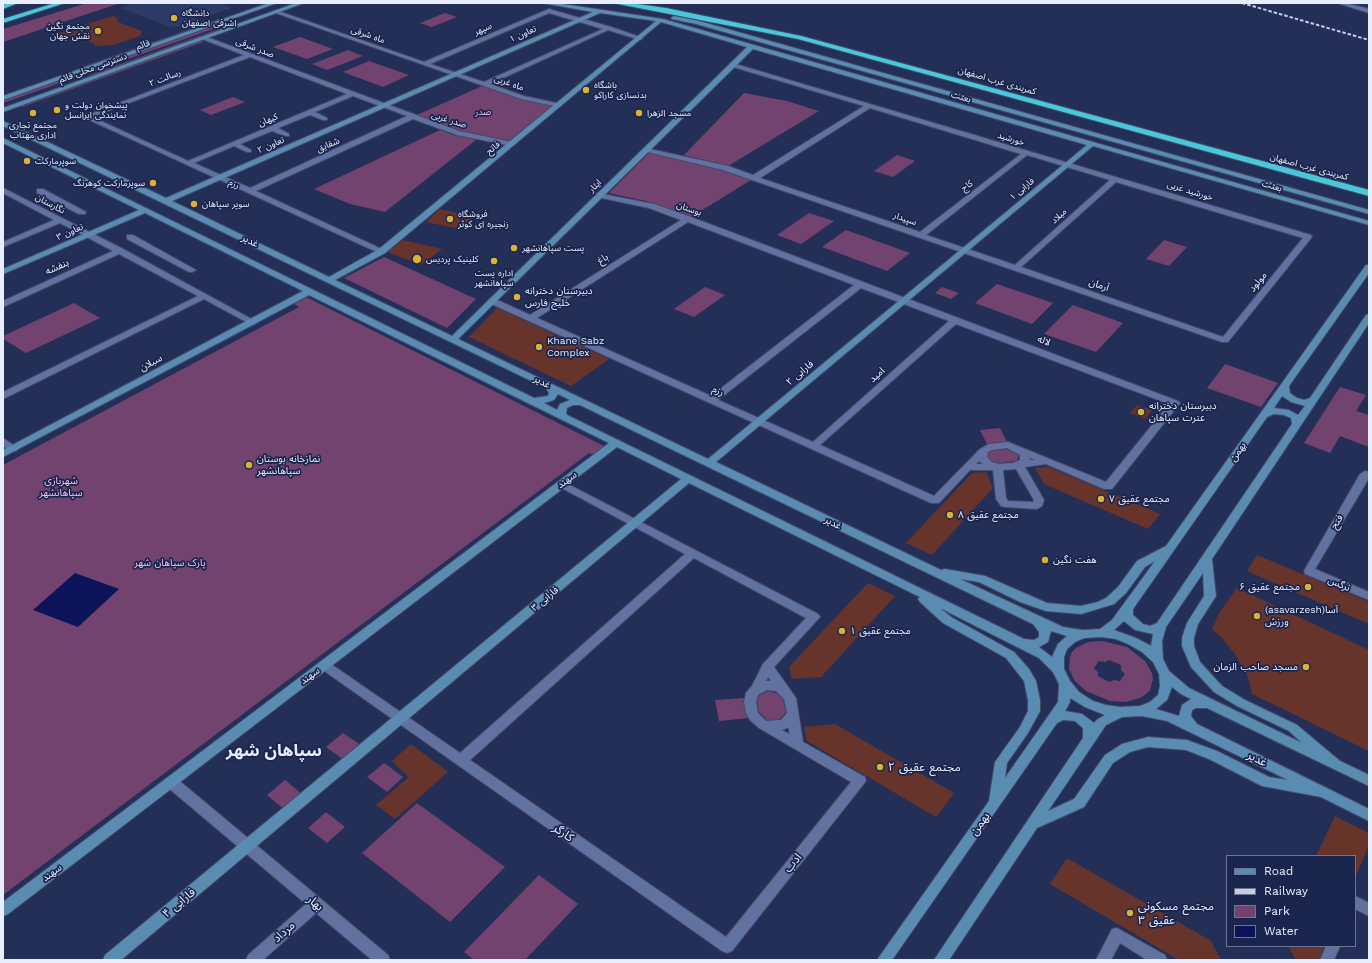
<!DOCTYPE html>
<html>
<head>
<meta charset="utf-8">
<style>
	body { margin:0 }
	#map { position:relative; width:1372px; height:963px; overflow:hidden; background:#242f58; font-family:"Work Sans",sans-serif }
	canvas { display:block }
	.frame { position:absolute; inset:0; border:4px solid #e9eefe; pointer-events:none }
	.legend { position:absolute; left:1226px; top:855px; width:130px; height:92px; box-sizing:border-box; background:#1a254d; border:1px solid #6d7594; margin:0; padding:5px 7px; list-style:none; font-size:12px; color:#e9eefe }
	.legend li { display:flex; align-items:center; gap:8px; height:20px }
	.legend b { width:20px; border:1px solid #6d7594 }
</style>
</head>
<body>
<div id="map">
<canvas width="1372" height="963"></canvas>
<div class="frame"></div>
<ul class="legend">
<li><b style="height:5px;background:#5a8cb2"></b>Road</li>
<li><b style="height:5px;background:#c7cde1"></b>Railway</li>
<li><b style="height:11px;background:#72436e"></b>Park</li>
<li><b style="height:11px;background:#0d1359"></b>Water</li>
</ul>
</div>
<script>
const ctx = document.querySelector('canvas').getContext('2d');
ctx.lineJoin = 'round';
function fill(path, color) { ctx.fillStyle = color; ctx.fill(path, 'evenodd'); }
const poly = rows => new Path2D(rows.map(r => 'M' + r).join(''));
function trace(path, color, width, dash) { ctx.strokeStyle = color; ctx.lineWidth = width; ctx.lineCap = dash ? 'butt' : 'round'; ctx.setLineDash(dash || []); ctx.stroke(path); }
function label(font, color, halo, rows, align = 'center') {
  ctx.font = font + ' "Work Sans","Noto Sans Arabic",sans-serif'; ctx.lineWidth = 3.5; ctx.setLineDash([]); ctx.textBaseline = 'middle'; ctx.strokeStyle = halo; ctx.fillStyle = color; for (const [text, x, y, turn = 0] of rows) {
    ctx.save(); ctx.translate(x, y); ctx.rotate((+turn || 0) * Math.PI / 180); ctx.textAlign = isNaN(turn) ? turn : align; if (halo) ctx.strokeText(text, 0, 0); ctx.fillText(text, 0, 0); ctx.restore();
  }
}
fill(poly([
	[135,3,221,3,232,8,173,28,120,8]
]), '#2c3a68');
fill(poly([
	[87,3,120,3,3,42,3,29],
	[445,13,457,17,432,27,420,23],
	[219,19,222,20,67,74,79,68],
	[226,21,230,23,3,103,3,100],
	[233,24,236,25,104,72,87,76],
	[300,37,333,49,307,59,273,47],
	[201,41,203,42,22,107,20,106],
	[348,50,363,56,327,70,312,64],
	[369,61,409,75,383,87,343,72],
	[482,86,520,99,553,106,510,141,460,131,417,115],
	[744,93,787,101,819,111,728,166,684,155],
	[233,97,245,102,211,115,200,110],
	[440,130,453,135,477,139,385,212,350,204,314,189],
	[649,153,705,164,751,180,691,217,646,201,609,193],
	[897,155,915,161,893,177,874,171],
	[809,213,834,221,801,244,777,235],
	[846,230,910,253,887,271,822,247],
	[1164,240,1187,247,1169,266,1146,259],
	[384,257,476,299,447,328,344,278],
	[997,284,1053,303,1032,324,975,303],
	[705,287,725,295,694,317,674,309],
	[942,287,959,293,951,299,935,293],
	[306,297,608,448,597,456,589,453,3,895,3,465,299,307,294,304],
	[74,303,100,318,26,353,3,339,3,336],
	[1073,305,1109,318,1123,323,1096,352,1044,334],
	[1225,364,1278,383,1261,407,1207,388],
	[1340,387,1366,395,1356,411,1369,415,1369,447,1340,436,1330,453,1304,443],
	[1000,428,1007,442,987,444,980,430],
	[1008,449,1019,455,1017,461,999,463,992,461,988,457,988,453,992,450],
	[1103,641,1127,647,1145,661,1152,673,1153,679,1150,690,1146,694,1140,698,1126,702,1110,701,1086,691,1075,681,1069,669,1070,657,1072,652,1076,648,1088,642],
	[1109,660,1121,665,1121,670,1125,674,1120,681,1114,680,1109,682,1098,676,1098,672,1094,668,1099,661,1105,662],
	[768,691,779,694,783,699,786,712,779,720,767,720,759,712,757,702,758,696],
	[744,698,748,718,719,721,715,700],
	[343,733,362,746,345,761,326,747],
	[384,763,403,777,387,792,367,777],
	[285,780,303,795,285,810,267,795],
	[417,803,505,867,450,922,362,853],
	[326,812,345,827,327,843,308,828],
	[539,875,578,904,525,960,474,960,464,952]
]), '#72436e');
fill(poly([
	[75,573,119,589,78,627,33,610]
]), '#0d1359');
fill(poly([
	[113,16,117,18,118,22,142,31,140,36,113,45,94,46,95,44,76,36,55,36,55,34],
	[440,209,473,217,460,229,426,222],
	[403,240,442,249,421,265,388,252],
	[497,308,609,359,571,386,469,337],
	[1137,405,1152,410,1146,419,1130,413],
	[1048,467,1103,490,1160,514,1148,529,1044,484,1035,468],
	[986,472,993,488,932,555,906,543,972,473],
	[1257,555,1369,602,1369,624,1247,571],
	[868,583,895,596,821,677,792,679,789,667],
	[1237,588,1369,650,1369,751,1252,694,1248,677,1237,657,1223,639,1212,629,1219,613],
	[835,724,954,793,936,817,807,741,804,727],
	[411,744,448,772,395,819,376,805,409,777,392,761],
	[1335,816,1369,833,1369,845,1355,878,1355,856,1316,856],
	[1067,858,1211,941,1221,960,1179,960,1050,884],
	[1288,946,1324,946,1319,960,1296,960]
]), '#67342c');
const street = poly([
	[1337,3,1346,3,1369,9,1369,13,1337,3],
	[549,9,611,27,643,38,640,40,608,30,490,84,524,96,561,104,562,105,559,107,521,99,273,12,278,11,424,62,549,9],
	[549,13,603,29,484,82,430,64,549,13],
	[204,36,459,131,512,142,515,144,512,146,457,135,413,119,256,191,386,251,385,253,379,253,83,117,244,55,202,39,201,38,204,36],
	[250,57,347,94,188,161,92,117,250,57],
	[353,96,407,116,250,188,194,163,234,146,247,152,251,152,251,150,240,144,272,131,285,136,289,136,289,134,278,128,310,115,323,120,327,120,327,118,315,112,353,96],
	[732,63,1311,235,1312,237,1228,342,1222,342,723,170,643,151,642,150,645,148,728,166,753,175,864,106,730,66,730,64,732,63],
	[870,108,1021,154,920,232,760,178,870,108],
	[1027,155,1110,180,1015,265,926,235,1027,155],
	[1116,182,1303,238,1223,337,1021,267,1116,182],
	[3,188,123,249,257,322,253,325,250,324,204,299,3,399,3,392,198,296,119,254,3,307,3,301,113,251,60,223,3,247,3,242,54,220,3,193,3,188],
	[37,189,43,189,86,212,85,214,79,214,37,193,37,189],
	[597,193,654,204,691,217,1178,401,1180,403,1112,489,1104,489,1046,464,1025,467,1044,500,1042,506,1037,509,1005,507,1001,506,996,499,993,470,970,470,939,503,931,503,489,303,489,299,495,299,530,315,681,220,649,208,597,197,597,193],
	[688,222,854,285,711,396,537,318,688,222],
	[861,288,949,321,813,442,718,400,861,288],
	[956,324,1169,404,1106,482,1008,442,989,444,980,449,934,496,820,445,956,324],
	[1007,448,1020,455,1020,460,1013,463,999,464,992,462,987,457,988,452,992,450,1007,448],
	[1030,458,1035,460,1030,460,1030,458],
	[979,461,983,464,976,464,979,461],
	[1016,469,1034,500,1033,502,1008,501,1006,498,1003,470,1016,469],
	[127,235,133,235,196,270,192,272,189,272,127,239,127,235],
	[3,438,16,447,18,449,16,451,10,451,3,446,3,438],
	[1365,471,1369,472,1369,478,1315,569,1369,592,1369,600,1305,574,1304,571,1360,474,1365,471],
	[562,481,818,614,820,617,774,667,796,698,803,742,865,777,866,781,732,951,727,953,722,951,320,668,318,665,320,662,324,661,328,662,460,753,685,554,558,486,557,484,562,481],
	[694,558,806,618,763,664,752,686,746,693,744,702,746,713,750,720,759,728,851,782,726,937,470,760,694,558],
	[768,677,771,681,766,681,768,677],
	[767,690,776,691,784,699,787,713,781,720,766,721,758,713,756,702,758,695,767,690],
	[787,728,789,728,789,734,782,730,787,728],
	[171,777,176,778,388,955,390,960,372,960,316,913,263,960,246,960,248,955,306,904,166,786,165,782,166,778,171,777],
	[1355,896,1369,903,1369,916,1355,909,1355,896],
	[1117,928,1165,955,1167,960,1147,960,1120,943,1111,960,1096,960,1112,929,1117,928],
	[1326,946,1340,946,1334,960,1320,960,1326,946]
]);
const secondary = poly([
	[269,3,277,3,3,100,3,96,269,3],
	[296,3,304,3,3,112,3,108,296,3],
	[542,3,556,3,663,19,1369,221,1369,225,1093,146,716,462,941,570,945,569,985,576,1047,603,1081,606,1098,602,1106,598,1118,587,1137,561,1166,546,1366,265,1369,265,1369,273,1289,386,1290,393,1297,398,1304,400,1310,398,1366,315,1369,314,1369,323,1212,559,1216,596,1198,624,1194,638,1194,646,1200,662,1222,686,1245,700,1297,725,1340,761,1369,775,1369,786,1207,708,1196,708,1192,710,1191,716,1197,724,1369,809,1369,821,1321,797,1262,786,1209,759,1186,750,1148,747,1130,752,1113,763,1084,807,1037,828,949,960,934,960,1083,738,1083,728,1075,721,1063,720,1057,723,892,960,877,960,989,801,995,762,1020,727,1028,711,1028,700,1024,681,1006,658,943,623,920,602,918,599,920,597,689,483,121,960,103,960,105,955,681,479,617,447,8,914,3,916,3,902,609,443,309,295,3,457,3,450,303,291,145,213,3,274,3,269,139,210,3,143,3,138,534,398,548,396,549,393,546,388,3,126,3,121,166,198,593,12,542,3],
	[600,13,656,21,379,249,329,277,172,201,600,13],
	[661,22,747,47,452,336,335,280,385,253,661,22],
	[753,49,1087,145,708,459,458,339,753,49],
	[558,394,570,400,560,404,557,410,544,403,554,400,558,394],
	[1282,396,1291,402,1305,406,1298,415,1289,410,1274,408,1282,396],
	[573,405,580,405,1033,624,1039,632,1039,637,1034,640,1024,639,567,415,566,413,567,408,573,405],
	[1274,414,1284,415,1291,418,1292,424,1157,623,1150,626,1143,624,1133,615,1133,609,1267,417,1274,414],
	[1155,561,1112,620,1100,629,1082,630,1063,627,960,579,979,582,1020,602,1046,611,1081,614,1114,604,1126,593,1145,567,1155,561],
	[1203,573,1204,596,1187,623,1182,638,1182,646,1191,667,1214,692,1237,706,1289,731,1302,743,1189,688,1169,671,1163,659,1162,641,1166,627,1203,573],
	[940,608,1039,658,1053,672,1059,684,1058,702,1005,778,1007,763,1028,733,1040,711,1040,700,1036,681,1029,669,1014,652,951,617,940,608],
	[1124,621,1135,630,1153,634,1151,646,1136,638,1114,630,1124,621],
	[1051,631,1067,636,1058,644,1052,657,1039,647,1048,642,1051,631],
	[1102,637,1116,639,1128,644,1142,652,1153,662,1159,674,1160,686,1158,695,1150,702,1140,706,1120,707,1106,705,1093,701,1079,692,1070,681,1064,669,1064,657,1067,649,1075,642,1084,638,1102,637],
	[1172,687,1181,694,1191,699,1182,705,1179,716,1156,709,1167,700,1172,687],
	[1070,698,1085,707,1105,715,1098,719,1094,723,1082,714,1065,711,1070,702,1070,698],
	[1142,716,1167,721,1288,780,1269,777,1217,751,1187,740,1148,737,1122,744,1105,755,1074,799,1048,811,1106,725,1122,717,1142,716],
	[674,16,699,21,1369,210,1369,214,696,24,672,19,671,18,674,16]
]);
const highway = poly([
	[8,3,18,3,3,9,3,5,8,3],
	[55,3,65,3,3,23,3,19,55,3],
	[613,3,630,3,666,8,801,36,1369,190,1369,196,798,39,613,3]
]);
trace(street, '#424a6b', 2);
trace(secondary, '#424a6b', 2);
trace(highway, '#424a6b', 2);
fill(street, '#6272a0');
fill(secondary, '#5a8cb2');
fill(highway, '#49c8dc');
trace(poly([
	[1242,3,1369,40]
]), '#c7cde1', 2, [3.5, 2]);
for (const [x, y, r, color] of [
	[174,18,4,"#dbb233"],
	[98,31,4,"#dbb233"],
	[586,90,4,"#dbb233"],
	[57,110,4,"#dbb233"],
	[33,113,4,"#dbb233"],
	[639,113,4,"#dbb233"],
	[27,161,4,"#dbb233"],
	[153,183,4,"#dbb233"],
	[194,204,4,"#dbb233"],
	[450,219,4,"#dbb233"],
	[514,248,4,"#dbb233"],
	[417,259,5,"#dbb233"],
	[494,261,4,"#dbb233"],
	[517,297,4,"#dbb233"],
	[539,347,4,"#dbb233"],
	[1141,412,4,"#dbb233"],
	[249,465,4,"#dbb233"],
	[1101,499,4,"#dbb233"],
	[950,515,4,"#dbb233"],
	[1045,560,4,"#dbb233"],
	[1308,587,4,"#dbb233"],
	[1257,616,4,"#dbb233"],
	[842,631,4,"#dbb233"],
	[1306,667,4,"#dbb233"],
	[880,767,4,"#dbb233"],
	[1130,913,4,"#dbb233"]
]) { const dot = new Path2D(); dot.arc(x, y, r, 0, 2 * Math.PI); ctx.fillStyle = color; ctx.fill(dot); trace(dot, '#1a254d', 1.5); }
label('9px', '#e9eefe', '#1a254d', [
	["دانشگاه",182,13],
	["اشرفی اصفهان",182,23],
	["مجتمع نگین",90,26,"right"],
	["نقش جهان",90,36,"right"],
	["باشگاه",594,85],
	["بدنسازی کاراکو",594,95],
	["پیشخوان دولت و",65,105],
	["نمایندگی ایرانسل",65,115],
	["مسجد الزهرا",647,113],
	["مجتمع تجاری",33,125,"center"],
	["اداری مهتاب",33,135,"center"],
	["سوپرمارکت",35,161],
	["سوپرمارکت کوهرنگ",145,183,"right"],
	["سوپر سپاهان",202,204],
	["فروشگاه",458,214],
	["زنجیره ای کوثر",458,224],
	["پست سپاهانشهر",522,248],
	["کلینیک پردیس",426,259],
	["اداره پست",494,273,"center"],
	["سپاهانشهر",494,283,"center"]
], 'left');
label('9px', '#e9eefe', '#1a254d', [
	["سپهر",483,29,-23],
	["تعاون ۱",523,34,-24],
	["ماه شرقی",368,35,19],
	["قائم",143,45,-19],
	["صدر شرقی",255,48,21],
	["دسترسی محلی قائم",93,68,-20],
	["رسالت ۲",165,78,-21],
	["کمربندی غرب اصفهان",997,81,16],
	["ماه غربی",509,83,19],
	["بعثت",961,97,16],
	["کیهان",268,120,-23],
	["صدر غربی",449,120,18],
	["خورشید",1011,139,17],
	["تعاون ۲",271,145,-24],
	["شقایق",328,145,-24],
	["فاتح",493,148,-40],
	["کمربندی غرب اصفهان",1309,167,15],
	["رزم",234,184,24],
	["ایثار",595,186,-44],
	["کاج",967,186,-38],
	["بعثت",1272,186,16],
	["فارابی ۱",1022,189,-40],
	["خورشید غربی",1190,191,17],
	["نگارستان",50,204,28],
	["بوستان",689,209,20],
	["میلاد",1059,216,-42],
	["سپیدار",905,219,19],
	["تعاون ۳",70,232,-24]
]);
label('9px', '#fbc2f5', '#1a254d', [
	["صدر",483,112]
]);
label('10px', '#e9eefe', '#1a254d', [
	["غدیر",250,241,26],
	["باغ",603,259,-32],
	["بنفشه",57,267,-24],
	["مولود",1258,282,-51],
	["آرمان",1099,285,19],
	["لاله",1044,341,21],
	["سبلان",151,363,-28],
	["فارابی ۲",800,373,-40],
	["امید",877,375,-42],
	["غدیر",542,382,26],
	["رزم",718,391,24],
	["بهمن",1238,452,-55],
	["سهند",567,480,-37],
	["فتح",1337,522,-60],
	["غدیر",833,523,26],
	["نرگس",1339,584,23],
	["فارابی ۳",545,599,-40],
	["سهند",310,676,-37],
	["سهند",52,873,-37]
]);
label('10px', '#e9eefe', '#1a254d', [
	["دبیرستان دخترانه",525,291],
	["خلیج فارس",525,303],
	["Khane Sabz",547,341],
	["Complex",547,353],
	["دبیرستان دخترانه",1149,406],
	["عترت سپاهان",1149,418],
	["نمازخانه بوستان",257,459],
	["سپاهانشهر",257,471],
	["مجتمع عقیق ۷",1109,499],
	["مجتمع عقیق ۸",958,515],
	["هفت نگین",1053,560],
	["مجتمع عقیق ۶",1300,587,"right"],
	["(asavarzesh)آسا",1265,610],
	["ورزش",1265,622],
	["مجتمع عقیق ۱",850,631],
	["مسجد صاحب الزمان",1298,667,"right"]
], 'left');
label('10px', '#fbc2f5', '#1a254d', [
	["شهربازی",61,481],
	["سپاهانشهر",61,493],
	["پارک سپاهان شهر",170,563]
]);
label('12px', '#e9eefe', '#1a254d', [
	["غدیر",1257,759,26],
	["بهمن",980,824,-55],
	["کارگر",563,833,35],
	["ادب",793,863,-51],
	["فارابی ۴",179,903,-40],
	["بهار",315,903,40],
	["مرداد",284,932,-42]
]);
label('12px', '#e9eefe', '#1a254d', [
	["مجتمع عقیق ۲",888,767],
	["مجتمع مسکونی",1138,906],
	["عقیق ۳",1138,920]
], 'left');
label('bold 17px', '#e9eefe', '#1a254d', [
	["سپاهان شهر",274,751]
]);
</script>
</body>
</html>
